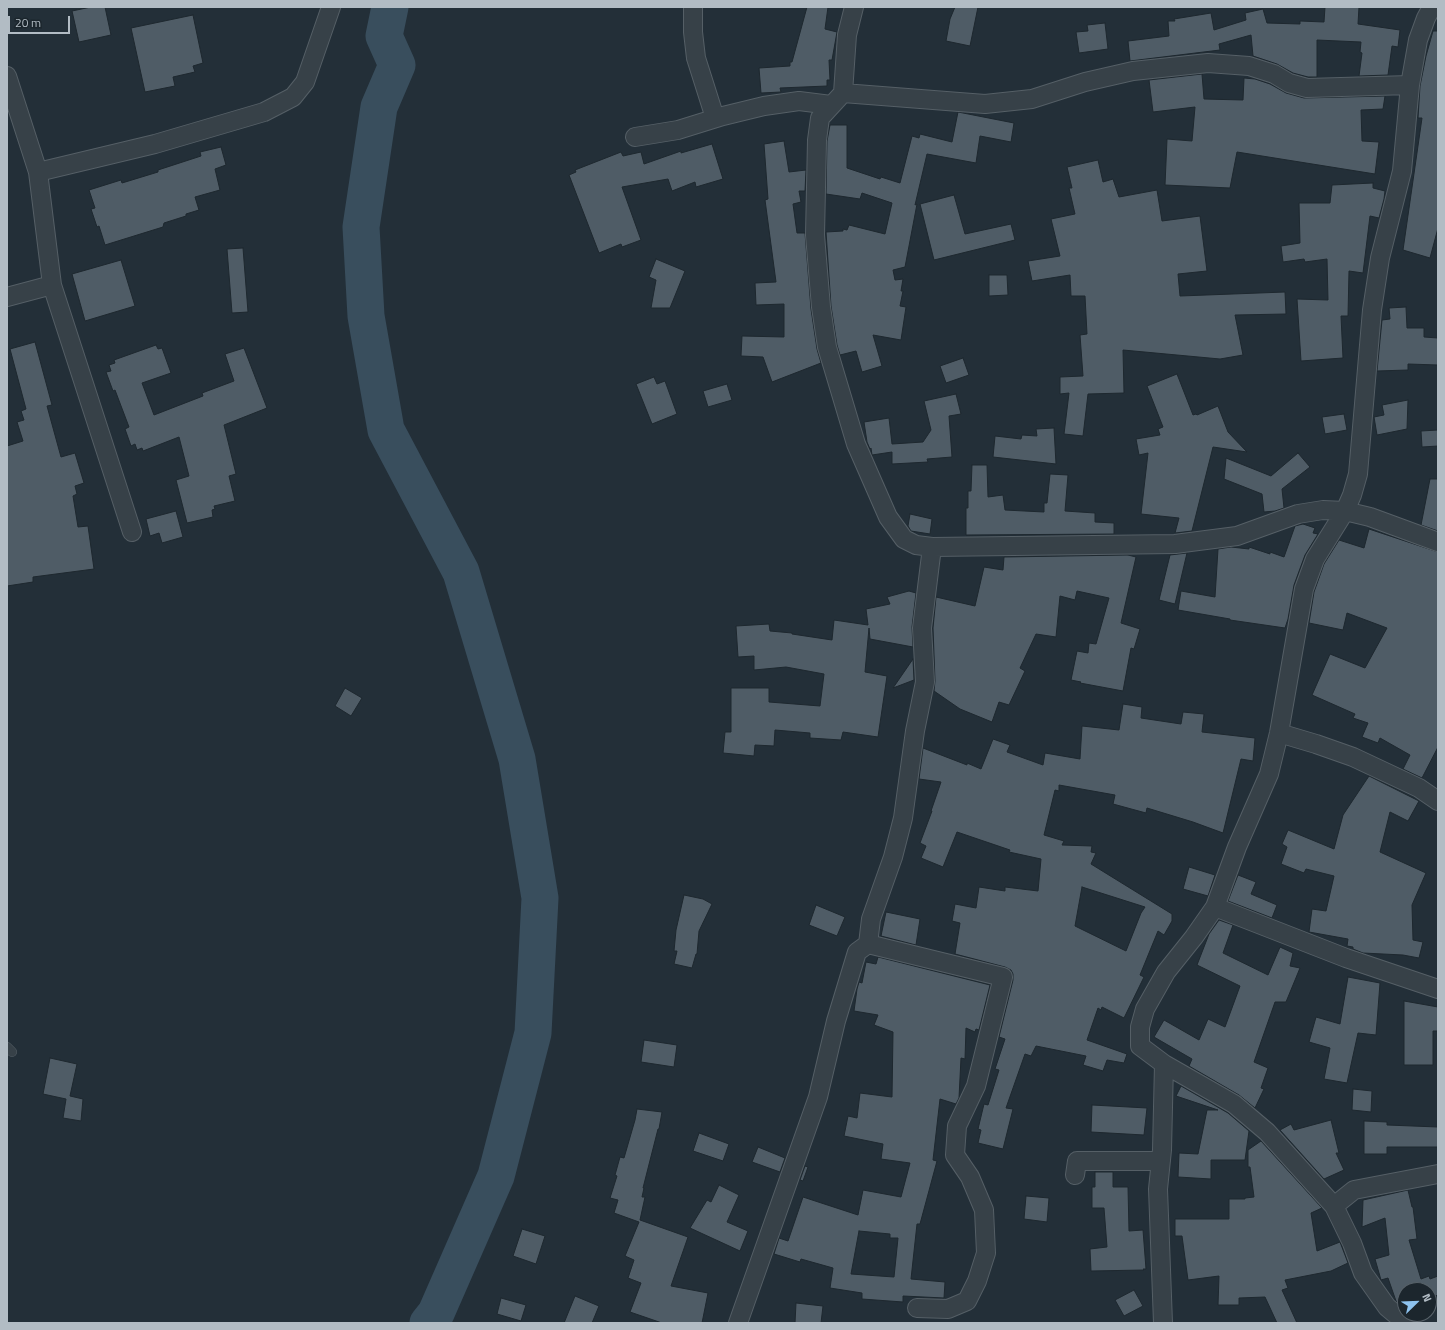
<!DOCTYPE html>
<html>
<head>
<meta charset="utf-8">
<style>
	body { margin:0 }
	#map { position:relative; width:1445px; height:1330px; overflow:hidden; background:#232f38; font-family:"Titillium Web",sans-serif }
	canvas { display:block }
	.frame { position:absolute; inset:0; border:8px solid #b2bcc4; pointer-events:none }
	.north { position:absolute; left:1397px; top:1282px; width:40px; height:40px; box-sizing:border-box; background:#1c262d; border:1px solid #586269; border-radius:50%; rotate:67deg; font-size:11px; font-weight:700; line-height:16px; text-align:center; color:#b2bcc4 }
	.north::after { content:''; display:block; margin:auto; width:14px; height:18px; background:#8dc2ee; clip-path:polygon(50% 0,100% 100%,50% 72%,0 100%) }
	.scale { position:absolute; left:8px; top:16px; width:62px; height:18px; box-sizing:border-box; border:2px solid #b2bcc4; border-top:0; padding-left:5px; font-size:12px; line-height:14px; white-space:nowrap; color:#b2bcc4; -webkit-text-stroke:3px #1c262d; paint-order:stroke }
</style>
</head>
<body>
<div id="map">
<canvas width="1445" height="1330"></canvas>
<div class="frame"></div>
<div class="north">N</div>
<div class="scale">20 m</div>
</div>
<script>
const ctx = document.querySelector('canvas').getContext('2d');
ctx.lineJoin = 'round';
const poly = rows => new Path2D(rows.map(r => 'M' + r).join(''));
function trace(path, color, width, dash) { ctx.strokeStyle = color; ctx.lineWidth = width; ctx.lineCap = dash ? 'butt' : 'round'; ctx.setLineDash(dash || []); ctx.stroke(path); }
function fill(path, color) { ctx.fillStyle = color; ctx.fill(path, 'evenodd'); }
trace(poly([
	[390,7,384,36,397,65,379,107,361,227,366,316,386,430,461,572,517,759,540,898,533,1033,496,1176,436,1313,428,1323]
]), '#394e5d', 37);
const building = poly([
	[91,7,105,7,111,35,79,42,72,11,91,7],
	[807,7,828,7,825,29,837,32,832,60,829,60,830,80,827,80,827,86,780,88,781,92,761,93,759,68,790,66,790,62,792,62,807,7],
	[955,7,978,7,970,46,946,41,950,19,955,7],
	[1325,7,1359,7,1358,24,1400,30,1398,47,1392,46,1388,75,1359,76,1362,53,1360,52,1361,42,1317,40,1317,77,1308,77,1293,73,1277,64,1253,56,1251,35,1219,44,1220,50,1130,61,1128,41,1169,36,1168,21,1175,21,1174,19,1211,13,1214,30,1246,20,1245,13,1263,9,1267,23,1300,24,1300,21,1324,22,1325,7],
	[193,15,203,63,193,66,195,72,173,77,175,86,145,92,131,28,193,15],
	[1105,23,1108,49,1079,53,1076,32,1088,31,1087,25,1105,23],
	[1433,31,1438,31,1438,228,1430,258,1403,250,1422,118,1418,118,1420,86,1426,56,1433,31],
	[1202,74,1204,99,1243,100,1244,78,1255,79,1270,84,1286,93,1304,98,1385,96,1383,109,1361,110,1362,141,1379,142,1375,174,1237,152,1230,188,1165,185,1167,139,1192,141,1195,107,1153,112,1149,80,1202,74],
	[958,112,1014,123,1011,142,980,136,976,163,927,154,915,205,917,204,905,267,893,270,895,280,903,279,901,291,903,291,900,306,906,307,901,340,873,335,882,366,862,372,856,351,840,355,837,345,831,306,826,232,843,231,843,229,847,230,849,225,885,234,892,203,862,193,860,199,826,194,827,141,830,125,847,125,847,168,880,179,881,177,900,183,912,136,919,138,920,134,952,142,958,112],
	[784,141,789,172,806,170,805,191,799,191,801,202,793,204,797,233,805,233,811,309,817,349,821,363,772,382,763,357,741,356,742,336,784,337,784,304,756,305,755,283,776,282,765,200,768,199,764,144,784,141],
	[712,144,723,179,696,187,695,182,672,191,668,179,622,187,641,240,622,247,621,244,599,253,569,175,576,172,575,170,621,152,623,156,641,152,644,164,681,151,681,153,712,144],
	[221,147,226,165,215,169,220,190,195,197,199,210,186,214,186,216,164,223,163,227,105,245,99,226,97,227,91,209,95,208,89,190,121,180,122,183,158,172,158,170,201,156,200,152,221,147],
	[1098,160,1103,182,1113,179,1119,197,1157,190,1162,221,1200,216,1207,271,1178,274,1180,296,1285,292,1286,314,1235,315,1243,355,1220,359,1123,350,1124,393,1088,394,1083,436,1064,434,1069,393,1060,394,1060,377,1083,376,1080,335,1087,334,1085,296,1071,296,1070,275,1032,281,1028,261,1060,256,1051,219,1075,214,1069,188,1072,188,1067,167,1098,160],
	[1373,183,1373,188,1385,191,1384,199,1379,218,1370,216,1363,273,1349,271,1348,316,1341,316,1343,358,1301,361,1297,299,1328,300,1327,259,1305,262,1304,259,1283,262,1281,246,1300,243,1299,203,1330,203,1332,185,1373,183],
	[954,195,965,234,1011,224,1015,240,934,260,920,204,954,195],
	[243,248,248,312,232,313,227,249,243,248],
	[656,259,685,271,670,308,651,308,656,280,649,277,656,259],
	[121,260,135,306,85,321,72,274,121,260],
	[989,275,1007,275,1008,295,989,296,989,275],
	[1406,307,1407,328,1424,328,1424,337,1438,338,1438,365,1408,364,1408,370,1377,371,1382,320,1390,319,1389,308,1406,307],
	[35,342,52,405,47,406,61,457,75,453,84,483,75,486,77,494,73,496,78,527,88,526,94,569,33,577,33,582,7,586,7,446,23,441,17,422,24,420,21,411,26,409,10,349,35,342],
	[156,345,158,349,162,348,171,373,142,383,154,415,203,396,202,393,234,381,225,354,244,348,267,408,224,425,236,474,229,476,235,501,214,506,215,509,212,510,213,517,187,523,176,480,189,476,179,437,143,451,142,448,137,450,135,444,131,446,125,429,129,427,115,390,113,391,106,372,111,371,109,365,115,363,114,360,156,345],
	[963,358,969,375,946,383,940,366,963,358],
	[1177,374,1193,415,1196,414,1197,415,1218,406,1228,432,1247,452,1213,447,1192,531,1175,533,1179,518,1141,514,1148,453,1139,455,1136,439,1160,435,1158,429,1163,427,1147,386,1177,374],
	[654,377,657,384,665,381,677,414,652,424,636,384,654,377],
	[727,384,732,400,708,407,703,391,727,384],
	[956,394,961,414,949,416,952,457,927,459,928,462,892,464,892,452,872,455,871,448,870,449,867,442,864,422,889,418,892,444,923,442,931,430,924,401,956,394],
	[1408,400,1407,429,1377,435,1374,417,1384,415,1382,405,1408,400],
	[1344,414,1347,430,1325,434,1322,417,1344,414],
	[1054,428,1056,464,993,457,995,436,1021,439,1022,435,1037,436,1036,429,1054,428],
	[1438,430,1438,446,1422,447,1421,431,1438,430],
	[1298,453,1310,467,1282,489,1284,508,1275,511,1264,512,1262,494,1224,479,1226,458,1271,476,1298,453],
	[972,465,987,465,988,497,1003,495,1005,510,1044,512,1044,503,1047,503,1050,474,1068,475,1065,511,1095,513,1095,522,1114,523,1114,534,966,535,966,508,968,508,968,491,971,491,972,465],
	[1430,479,1438,479,1438,531,1421,525,1430,479],
	[176,511,183,537,162,543,159,533,150,536,146,519,176,511],
	[910,514,932,519,930,534,911,531,908,526,910,514],
	[1303,524,1315,528,1313,533,1318,534,1305,555,1294,585,1288,619,1285,628,1230,620,1230,619,1178,610,1181,591,1215,597,1218,549,1231,547,1249,549,1249,547,1270,554,1270,552,1284,557,1295,526,1303,524],
	[1369,529,1438,552,1438,747,1422,778,1403,769,1410,755,1380,738,1378,743,1362,737,1368,723,1353,718,1355,714,1312,695,1330,654,1365,668,1387,628,1347,613,1343,630,1309,623,1314,592,1324,564,1339,540,1364,548,1369,529],
	[1187,553,1175,604,1159,600,1170,555,1187,553],
	[1128,555,1136,557,1121,623,1140,629,1134,649,1131,648,1123,691,1080,683,1081,682,1071,680,1077,651,1088,653,1089,643,1096,644,1109,598,1077,591,1075,600,1060,596,1056,637,1036,634,1020,668,1025,671,1009,705,999,702,992,722,960,709,934,691,935,681,933,628,936,597,975,606,984,567,1003,570,1004,557,1128,555],
	[909,591,916,593,912,627,913,647,870,639,869,628,865,672,887,676,878,737,843,732,841,740,810,738,810,733,775,730,774,746,755,745,754,756,723,753,725,732,731,732,731,688,769,688,769,702,820,706,824,674,786,667,754,670,754,656,738,657,736,626,769,624,770,631,792,633,792,634,832,640,834,620,868,625,866,609,890,604,887,597,909,591],
	[913,659,914,680,893,688,913,659],
	[345,688,362,698,351,716,335,706,345,688],
	[1123,704,1142,707,1141,718,1181,724,1183,712,1204,714,1202,732,1255,738,1253,761,1241,759,1223,833,1193,822,1147,808,1146,813,1113,804,1115,795,1059,785,1059,791,1055,790,1044,835,1064,841,1062,845,1092,846,1091,852,1096,853,1091,864,1172,914,1172,921,1164,935,1158,931,1140,975,1144,977,1124,1018,1102,1007,1101,1010,1098,1008,1087,1040,1127,1054,1124,1063,1107,1060,1103,1071,1083,1065,1086,1056,1036,1046,1031,1056,1025,1054,1006,1108,1013,1109,1003,1149,978,1143,981,1130,978,1129,984,1104,988,1105,999,1070,995,1069,1005,1039,999,1037,1013,980,1013,974,1011,970,1005,967,955,954,960,923,952,921,955,904,976,908,979,887,1005,891,1005,887,1038,891,1041,859,1009,852,1010,850,957,832,943,867,921,858,926,846,920,843,932,811,931,811,941,782,919,779,923,748,967,765,967,763,981,769,993,739,1010,745,1007,752,1043,765,1045,753,1080,759,1082,726,1119,730,1123,704],
	[1082,887,1145,907,1141,913,1126,951,1075,926,1082,887],
	[1369,776,1419,801,1408,821,1390,812,1380,852,1426,873,1412,905,1413,940,1423,942,1419,958,1403,955,1363,953,1353,949,1353,947,1347,946,1348,939,1309,932,1312,909,1326,911,1334,876,1306,869,1304,873,1281,864,1287,847,1282,844,1288,830,1334,849,1343,815,1369,776],
	[1189,867,1215,875,1208,896,1183,889,1189,867],
	[1238,875,1256,882,1251,894,1277,905,1272,918,1228,901,1238,875],
	[684,895,703,899,712,904,699,931,697,954,696,954,692,968,674,964,677,951,674,951,676,930,684,895],
	[816,905,845,917,837,936,809,925,816,905],
	[886,912,920,919,916,945,881,936,886,912],
	[1219,920,1233,925,1223,953,1268,975,1280,947,1293,953,1290,966,1300,968,1286,1002,1275,1002,1254,1062,1268,1068,1261,1088,1264,1089,1255,1108,1239,1095,1189,1066,1192,1059,1154,1037,1164,1020,1199,1040,1208,1019,1225,1027,1240,986,1197,965,1209,934,1219,920],
	[878,957,990,985,979,1030,976,1029,975,1032,966,1028,965,1059,961,1058,959,1098,956,1104,940,1099,933,1160,937,1161,920,1224,917,1224,911,1279,945,1282,944,1298,903,1296,903,1302,862,1299,862,1293,830,1288,833,1268,801,1259,800,1262,774,1254,779,1238,788,1241,803,1197,858,1215,863,1190,901,1197,910,1163,881,1159,883,1144,844,1136,848,1116,857,1118,860,1093,892,1097,893,1032,874,1025,878,1015,854,1011,857,989,859,982,862,983,866,962,876,964,878,957],
	[859,1231,890,1234,890,1238,898,1238,894,1277,851,1274,859,1231],
	[1348,977,1380,983,1376,1035,1358,1033,1347,1083,1324,1079,1330,1048,1309,1042,1316,1017,1340,1024,1348,977],
	[1404,1001,1438,1007,1438,1031,1433,1031,1433,1065,1404,1065,1404,1001],
	[644,1040,677,1045,674,1067,641,1062,644,1040],
	[50,1058,77,1064,70,1096,83,1099,81,1121,63,1118,66,1099,43,1094,50,1058],
	[1181,1086,1228,1113,1249,1131,1245,1160,1211,1160,1211,1179,1178,1177,1179,1153,1198,1154,1207,1110,1218,1110,1176,1096,1181,1086],
	[1353,1089,1372,1091,1371,1112,1352,1110,1353,1089],
	[1092,1105,1147,1108,1144,1135,1091,1132,1092,1105],
	[637,1109,662,1112,659,1129,658,1129,643,1188,644,1188,642,1197,645,1197,640,1220,688,1237,671,1286,708,1293,702,1323,662,1323,630,1312,641,1283,628,1278,634,1260,625,1256,639,1222,614,1213,618,1200,610,1198,617,1176,615,1175,620,1157,624,1158,635,1120,637,1109],
	[1331,1120,1339,1153,1336,1153,1344,1170,1324,1179,1280,1130,1291,1124,1294,1130,1331,1120],
	[1364,1121,1387,1122,1387,1125,1438,1127,1438,1147,1387,1147,1387,1154,1364,1154,1364,1121],
	[699,1133,729,1144,723,1161,693,1151,699,1133],
	[1261,1141,1322,1208,1311,1213,1317,1251,1340,1242,1348,1263,1331,1271,1285,1280,1288,1288,1282,1290,1297,1323,1277,1323,1265,1297,1239,1298,1239,1305,1218,1305,1219,1276,1188,1280,1182,1236,1175,1236,1175,1219,1229,1219,1229,1199,1245,1199,1245,1198,1254,1197,1250,1167,1248,1167,1248,1150,1261,1141],
	[758,1147,785,1158,780,1172,752,1162,758,1147],
	[805,1166,808,1167,803,1181,800,1180,805,1166],
	[1095,1172,1113,1172,1113,1187,1128,1187,1129,1231,1143,1230,1146,1269,1143,1269,1144,1270,1091,1271,1090,1249,1107,1247,1104,1208,1092,1208,1092,1187,1095,1187,1095,1172],
	[719,1185,739,1195,727,1222,748,1231,740,1251,690,1228,707,1200,711,1202,719,1185],
	[1408,1190,1412,1207,1413,1207,1417,1239,1409,1240,1421,1279,1429,1276,1430,1279,1438,1276,1438,1295,1429,1298,1429,1290,1405,1290,1405,1306,1403,1307,1396,1301,1388,1278,1381,1280,1375,1259,1389,1255,1385,1218,1362,1227,1363,1200,1408,1190],
	[1026,1196,1049,1198,1047,1222,1024,1219,1026,1196],
	[522,1229,545,1236,536,1264,513,1256,522,1229],
	[1134,1290,1143,1306,1124,1316,1115,1300,1134,1290],
	[575,1296,599,1306,592,1323,564,1323,575,1296],
	[501,1298,526,1305,521,1321,497,1314,501,1298],
	[796,1303,823,1306,821,1323,795,1323,796,1303]
]);
fill(building, '#4f5c66');
trace(building, '#1e282f', 1);
const lane = poly([
	[7,1047,12,1052]
]);
const street = poly([
	[693,7,693,32,696,58,715,118],
	[854,7,847,35,843,93,820,118,817,140,815,235,821,307,827,347,856,444,888,517,904,539,916,545,932,547,1175,544,1237,536,1298,514,1323,510,1345,511,1370,517,1438,542],
	[7,76,38,172,52,285,132,532],
	[843,93,985,104,1032,99,1085,82,1133,71,1208,63,1249,66,1274,74,1289,83,1307,88,1410,85],
	[635,137,678,130,723,116,764,106,799,101,831,105],
	[38,172,155,144,264,112,293,97,305,82,331,7],
	[7,297,52,285],
	[1279,733,1316,744,1353,757,1419,788,1438,801],
	[1215,907,1346,958,1438,989],
	[868,944,1003,977,976,1086,957,1126,955,1155,970,1177,984,1210,986,1253,977,1281,967,1301,948,1309,917,1308],
	[1164,1064,1234,1104,1267,1132,1334,1206,1352,1243,1363,1273,1387,1307,1406,1323],
	[1075,1175,1077,1161,1161,1161],
	[1334,1206,1354,1190,1438,1174],
	[738,1323,818,1097,836,1021,857,952,868,944,871,919,893,857,903,818,915,731,925,682,922,628,932,547],
	[1163,1323,1158,1189,1162,1150,1164,1064,1140,1046,1140,1027,1145,1009,1166,972,1194,937,1215,907,1237,847,1269,774,1279,733,1304,589,1315,559,1345,511,1352,495,1358,474,1372,310,1380,258,1402,171,1410,85,1418,40,1426,18,1432,7]
]);
trace(lane, '#555f66', 10);
trace(street, '#555f66', 20);
trace(lane, '#374148', 9);
trace(street, '#374148', 18);
</script>
</body>
</html>
